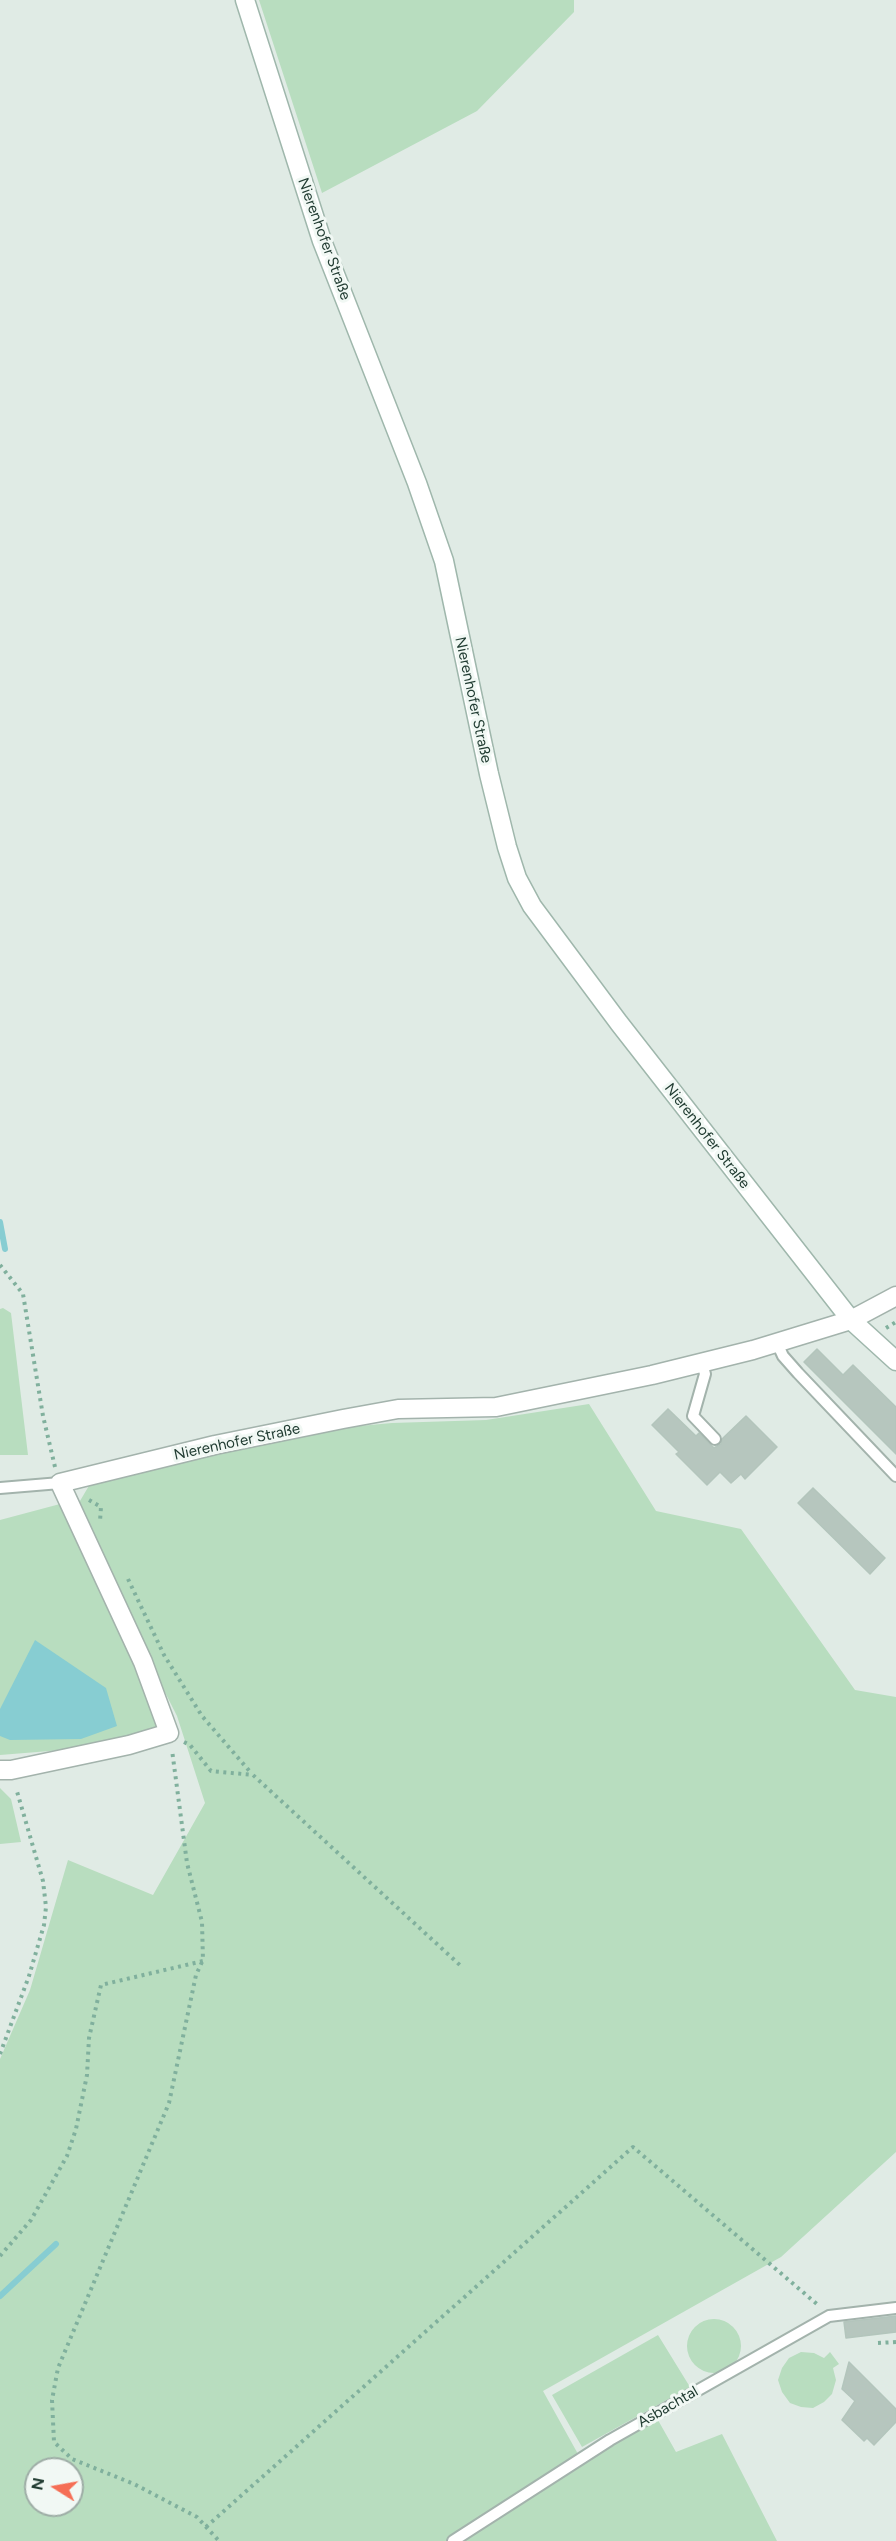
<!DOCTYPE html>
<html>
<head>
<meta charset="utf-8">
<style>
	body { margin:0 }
	#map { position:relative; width:896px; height:2541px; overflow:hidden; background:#e0ebe5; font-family:Figtree,sans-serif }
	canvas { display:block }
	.north { position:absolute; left:24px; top:2457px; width:60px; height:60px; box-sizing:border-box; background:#f1f8f4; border:2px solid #9eada6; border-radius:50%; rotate:281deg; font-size:16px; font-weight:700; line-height:24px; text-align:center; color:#213c32 }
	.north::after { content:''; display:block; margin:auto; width:21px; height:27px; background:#f56e55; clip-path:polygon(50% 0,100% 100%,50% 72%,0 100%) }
</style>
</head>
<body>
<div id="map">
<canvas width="896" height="2541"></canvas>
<div class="north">N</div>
</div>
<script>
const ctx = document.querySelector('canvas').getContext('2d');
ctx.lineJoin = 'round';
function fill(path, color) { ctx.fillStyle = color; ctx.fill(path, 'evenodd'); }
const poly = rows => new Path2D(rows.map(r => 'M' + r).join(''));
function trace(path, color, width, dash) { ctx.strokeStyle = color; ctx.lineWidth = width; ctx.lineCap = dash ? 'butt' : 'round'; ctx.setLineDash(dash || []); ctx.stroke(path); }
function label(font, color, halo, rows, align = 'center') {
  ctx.font = font + ' Figtree,sans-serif'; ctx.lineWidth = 6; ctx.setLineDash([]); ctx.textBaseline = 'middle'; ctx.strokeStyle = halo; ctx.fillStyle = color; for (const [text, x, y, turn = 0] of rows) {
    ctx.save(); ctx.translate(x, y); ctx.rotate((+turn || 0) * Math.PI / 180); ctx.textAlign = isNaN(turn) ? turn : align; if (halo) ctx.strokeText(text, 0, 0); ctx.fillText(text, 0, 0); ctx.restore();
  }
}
fill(poly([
	[259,0,574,0,574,12,477,111,322,193],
	[3,1308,11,1313,28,1455,0,1455,0,1309],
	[589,1404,656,1511,741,1529,855,1690,896,1697,896,2152,781,2257,543,2391,578,2454,654,2413,676,2452,722,2434,777,2541,0,2541,0,2059,30,1990,68,1860,153,1895,205,1803,177,1716,122,1607,77,1506,90,1484,316,1430,392,1423,486,1420],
	[36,2469,72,2469,72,2505,36,2505],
	[60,1504,115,1619,160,1730,87,1748,0,1755,0,1520],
	[0,1788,11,1799,21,1842,0,1844],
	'687 2346a27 27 0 1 1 54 0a27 27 0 1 1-54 0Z',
	[658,2335,690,2387,582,2447,552,2395],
	[801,2352,814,2353,824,2358,830,2352,839,2364,833,2368,836,2380,832,2394,824,2402,813,2408,801,2407,790,2403,782,2392,778,2380,782,2368,789,2358]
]), '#b8ddbf');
fill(poly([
	[35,1640,106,1688,117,1726,81,1739,10,1740,0,1736,0,1709]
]), '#87cdd2');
trace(poly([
	[0,1222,5,1249],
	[0,2296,56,2244]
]), '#87cdd2', 6);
const building = poly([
	[817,1349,843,1375,853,1365,896,1407,896,1454,804,1362,817,1349],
	[668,1409,696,1436,699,1433,714,1448,721,1444,722,1439,746,1416,777,1447,745,1479,741,1474,731,1483,720,1472,707,1485,676,1454,679,1452,652,1425,668,1409],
	[813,1488,885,1558,870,1574,798,1503,813,1488],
	[896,2316,896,2332,846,2338,844,2322,896,2316],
	[849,2362,896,2409,896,2422,874,2445,867,2438,864,2441,842,2420,855,2401,842,2389,849,2362]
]);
fill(building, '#b6c6be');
trace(building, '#b3c5bc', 1.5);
const lane = poly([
	[777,1343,783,1356,798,1373,896,1476],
	[702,1363,705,1374,693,1416,715,1439],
	[0,1488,60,1483],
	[453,2541,610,2440,829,2316,896,2308]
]);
const street = poly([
	[0,1770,11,1770,129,1745,169,1733,143,1662,60,1483,215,1445,343,1419,398,1409,496,1407,652,1375,753,1350,851,1320,896,1296]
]);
const secondary = poly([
	[245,0,322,241,417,483,444,561,489,774,507,847,517,878,532,906,619,1023,851,1320,896,1361]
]);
trace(lane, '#a3b3ac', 14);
trace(street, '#a3b3ac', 21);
trace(secondary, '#9fb7ac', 21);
trace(poly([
	[0,1265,23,1294,43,1416,55,1467],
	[886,1328,896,1322],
	[89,1500,101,1507,100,1521],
	[128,1579,164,1655,202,1716,252,1774],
	[184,1742,190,1745,211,1771,253,1775,462,1967],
	[202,1962,196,1975,169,2103,58,2368,52,2400,54,2442,72,2459,134,2484,197,2517,219,2541],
	[0,2054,29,1976,44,1925,46,1907,43,1881,16,1788],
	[0,2256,31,2220,67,2156,76,2129,87,2075,89,2038,101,1985,203,1961,202,1922,187,1863,172,1750],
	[878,2343,896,2342],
	[206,2527,633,2147,818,2305]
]), '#80b09d', 4, [3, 4.5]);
trace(lane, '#fff', 10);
trace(street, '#fff', 18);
trace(secondary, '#fff', 18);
label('15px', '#213c32', '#f1f8f4', [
	["Nierenhofer Straße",324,239,70],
	["Nierenhofer Straße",473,700,78],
	["Nierenhofer Straße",707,1136,52],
	["Nierenhofer Straße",237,1442,-12],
	["Asbachtal",668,2407,-30]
]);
</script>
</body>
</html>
